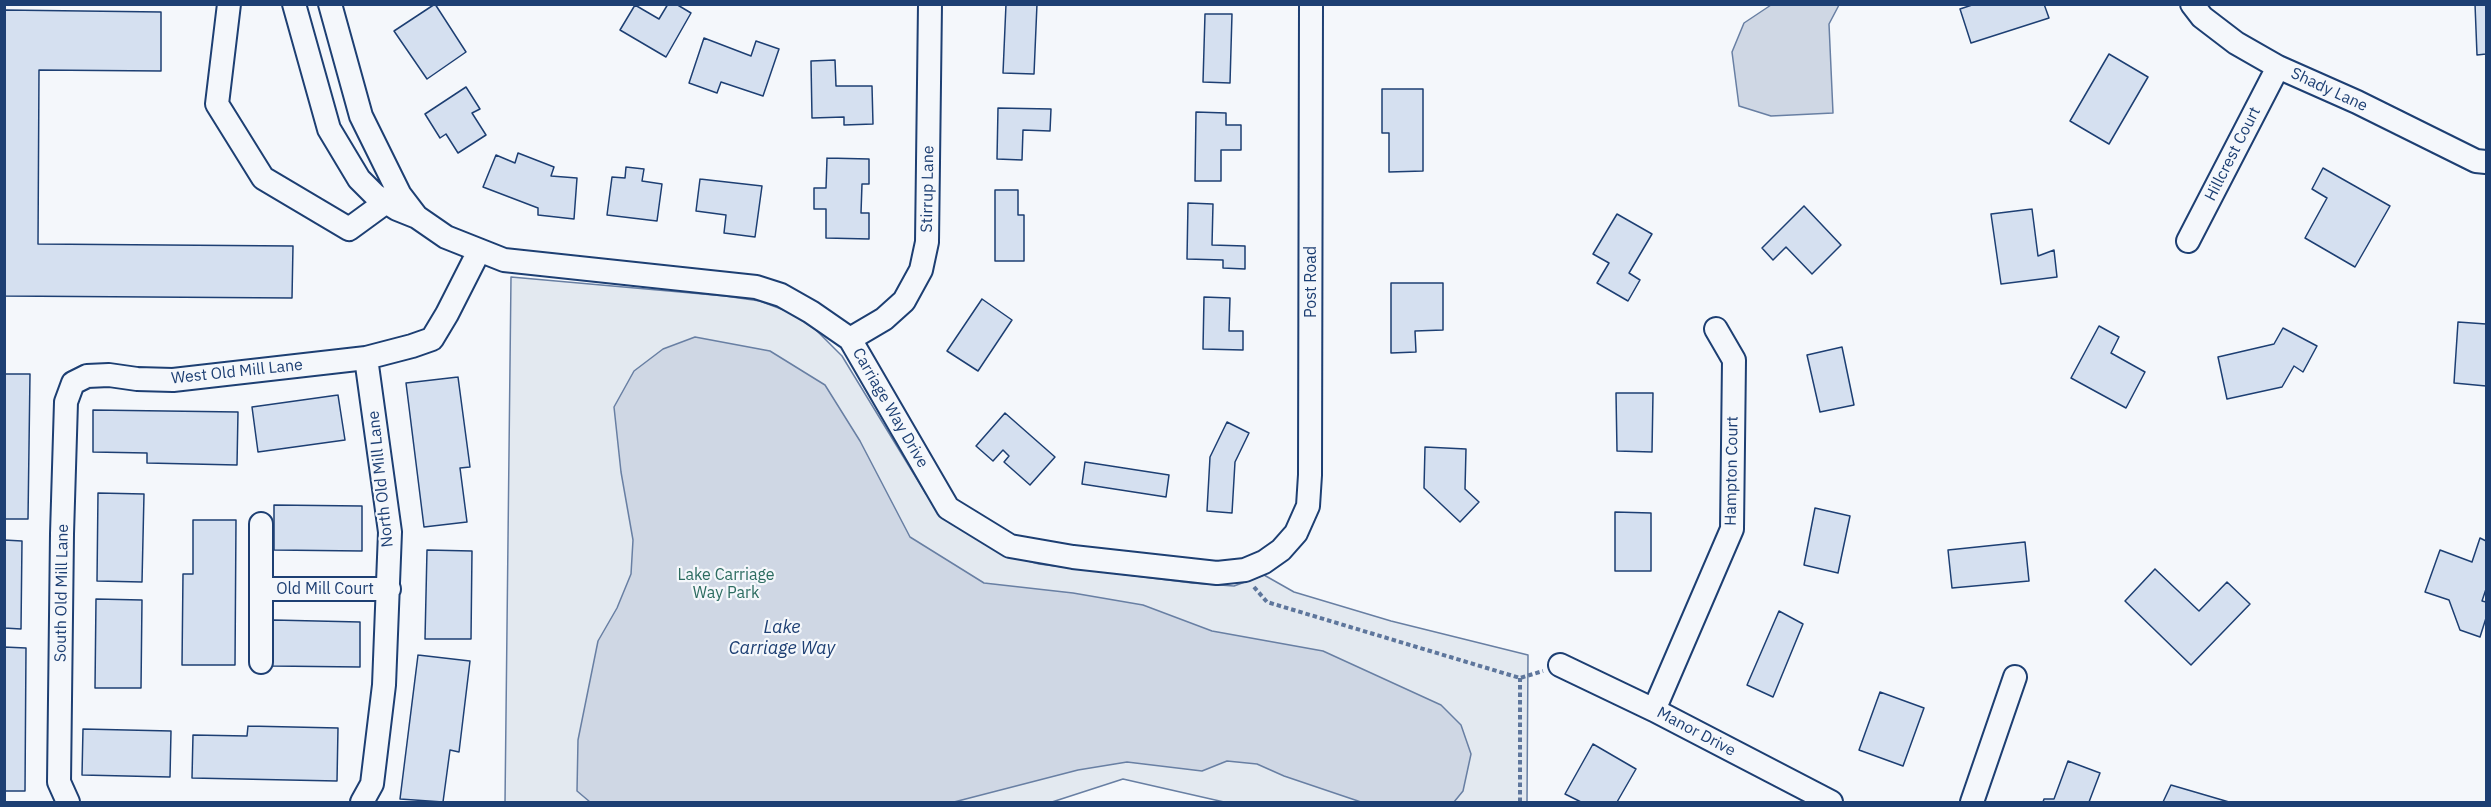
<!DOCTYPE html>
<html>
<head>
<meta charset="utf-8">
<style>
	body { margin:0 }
	#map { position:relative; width:2491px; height:807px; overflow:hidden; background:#f4f7fb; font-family:"IBM Plex Sans",sans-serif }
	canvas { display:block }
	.frame { position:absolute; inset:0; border:6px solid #1d3f73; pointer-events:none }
</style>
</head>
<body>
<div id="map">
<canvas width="2491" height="807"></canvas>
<div class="frame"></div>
</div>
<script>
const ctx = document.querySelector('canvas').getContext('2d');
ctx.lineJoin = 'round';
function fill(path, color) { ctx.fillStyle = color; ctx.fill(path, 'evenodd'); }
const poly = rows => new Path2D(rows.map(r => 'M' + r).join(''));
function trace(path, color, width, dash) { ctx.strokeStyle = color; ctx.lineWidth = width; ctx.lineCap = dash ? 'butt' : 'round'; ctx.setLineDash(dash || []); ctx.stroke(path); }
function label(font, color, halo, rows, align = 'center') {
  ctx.font = font + ' "IBM Plex Sans",sans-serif'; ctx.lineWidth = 4.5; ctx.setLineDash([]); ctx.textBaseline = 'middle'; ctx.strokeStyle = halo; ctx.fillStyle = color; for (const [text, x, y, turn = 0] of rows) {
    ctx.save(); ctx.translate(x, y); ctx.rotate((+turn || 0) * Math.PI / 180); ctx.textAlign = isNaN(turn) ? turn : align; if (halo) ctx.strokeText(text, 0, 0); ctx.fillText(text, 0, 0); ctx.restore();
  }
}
const green = poly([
	[511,277,725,296,760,301,789,312,815,329,842,356,926,494,941,512,972,536,1002,554,1039,564,1192,583,1234,586,1264,575,1294,592,1391,621,1528,655,1527,802,1224,802,1123,779,1052,802,505,802,511,277]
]);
fill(green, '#e3e9f0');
trace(green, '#687fa3', 1.5);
const water = poly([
	[1771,5,1839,5,1829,24,1833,113,1771,116,1739,106,1732,52,1744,23,1771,5],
	[695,337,770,351,825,385,860,441,910,537,984,583,1073,593,1143,605,1212,631,1323,651,1441,705,1461,725,1471,754,1463,791,1454,802,1361,802,1284,776,1257,764,1227,761,1202,771,1127,762,1078,770,954,802,590,802,577,791,578,740,598,641,617,608,631,574,633,540,621,472,614,407,634,371,663,349,695,337]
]);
fill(water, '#cfd7e4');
trace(water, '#687fa3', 1.5);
const building = poly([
	[435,4,466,52,427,79,394,31,435,4],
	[668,4,676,4,691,13,666,57,620,30,635,5,659,19,668,4],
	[1006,4,1037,4,1034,74,1003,73,1006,4],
	[1975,4,2044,4,2049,18,1971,43,1960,9,1975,4],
	[2475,4,2486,4,2486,54,2477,55,2475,4],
	[4,10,161,12,161,71,39,70,38,244,293,246,292,298,4,296,4,10],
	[1205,14,1232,14,1230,83,1203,82,1205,14],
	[704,38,751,56,756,41,779,49,763,96,721,82,717,93,689,83,704,38],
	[2109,54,2148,77,2109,144,2070,121,2109,54],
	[835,60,836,86,872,86,873,124,844,125,844,117,812,118,811,61,835,60],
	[466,87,480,109,472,113,486,135,458,153,446,134,440,138,425,114,466,87],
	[1382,89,1423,89,1423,171,1389,172,1389,133,1382,133,1382,89],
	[998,108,1051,109,1050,131,1023,130,1022,160,997,159,998,108],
	[1196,112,1226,113,1226,125,1241,125,1241,150,1221,150,1221,181,1195,181,1196,112],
	[518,153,554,167,551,176,577,178,574,219,538,215,538,208,483,187,496,155,515,163,518,153],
	[827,158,869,159,869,184,862,184,861,213,869,213,869,239,826,238,826,209,814,209,814,188,826,188,827,158],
	[626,167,644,169,642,181,662,184,657,221,607,215,612,177,625,178,626,167],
	[2323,168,2390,206,2355,267,2305,238,2327,198,2312,189,2323,168],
	[700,179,762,186,755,237,724,233,726,215,696,211,700,179],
	[995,190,1018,190,1018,215,1024,215,1024,261,995,261,995,190],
	[1188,203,1213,204,1212,245,1245,246,1245,269,1223,268,1223,260,1187,259,1188,203],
	[1804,206,1841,245,1812,274,1786,247,1773,260,1762,248,1804,206],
	[2032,209,2038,256,2054,250,2057,277,2001,284,1991,214,2032,209],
	[1617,214,1652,234,1629,273,1640,280,1628,301,1597,283,1609,263,1593,254,1617,214],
	[1391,283,1443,283,1443,330,1415,331,1416,352,1391,353,1391,283],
	[1204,297,1230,298,1229,331,1243,331,1243,350,1203,349,1204,297],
	[982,299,1012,320,978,371,947,351,982,299],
	[2458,322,2486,324,2486,386,2454,383,2458,322],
	[2099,326,2119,337,2111,353,2145,372,2126,408,2071,378,2099,326],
	[2283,328,2317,346,2303,372,2294,366,2282,387,2227,399,2218,357,2274,344,2283,328],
	[1842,347,1854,405,1820,412,1807,355,1842,347],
	[4,374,30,374,28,519,4,519,4,374],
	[458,377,470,467,460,468,467,522,424,527,406,383,458,377],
	[1616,393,1653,393,1652,452,1617,451,1616,393],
	[338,395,345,440,258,452,252,407,338,395],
	[93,410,238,412,237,465,147,463,147,453,93,452,93,410],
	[1005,413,1055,457,1030,485,1004,462,1009,456,1003,450,993,461,976,446,1005,413],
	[1227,422,1249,433,1235,462,1232,513,1207,511,1210,457,1227,422],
	[1425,447,1466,449,1465,489,1479,502,1460,522,1424,488,1425,447],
	[1085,462,1169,475,1166,497,1082,484,1085,462],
	[98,493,144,494,142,582,97,581,98,493],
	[274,505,362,506,362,551,274,550,274,505],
	[1815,508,1850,516,1838,573,1804,565,1815,508],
	[1615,512,1651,513,1651,571,1615,571,1615,512],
	[193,520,236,520,235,665,182,665,183,574,193,574,193,520],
	[2480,538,2486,541,2486,589,2482,601,2486,602,2486,618,2480,637,2460,630,2449,600,2425,592,2440,550,2472,562,2480,538],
	[4,540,22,541,21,629,4,628,4,540],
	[2025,542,2029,581,1952,588,1948,550,2025,542],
	[427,550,472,551,471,639,425,639,427,550],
	[2155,569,2199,611,2227,582,2250,604,2191,665,2125,601,2155,569],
	[96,599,142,600,141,688,95,688,96,599],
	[1779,611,1803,624,1773,697,1747,685,1779,611],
	[273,620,360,622,360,667,272,666,273,620],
	[4,647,26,648,25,791,4,791,4,647],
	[418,655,470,661,459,752,450,750,443,802,400,799,418,655],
	[1880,692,1924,708,1903,766,1859,750,1880,692],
	[248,726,338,728,337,781,192,778,193,735,247,736,248,726],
	[83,729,171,731,170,777,82,775,83,729],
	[1593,744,1636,769,1617,802,1581,802,1565,794,1593,744],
	[2068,761,2100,773,2089,802,2043,802,2044,799,2054,799,2068,761],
	[2171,785,2229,802,2163,802,2171,785]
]);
fill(building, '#d5e0f0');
trace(building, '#1d3f73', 1.5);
const minor = poly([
	[229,4,217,104,263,178,349,229,386,202],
	[294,4,329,129,359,179,375,195,397,209,417,217,446,237,504,260,756,287,781,295,811,312,850,339,948,508,1010,546,1073,557,1217,573,1245,570,1264,562,1281,550,1296,533,1308,506,1310,475,1311,4],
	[330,4,361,116,400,195,416,216],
	[2192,4,2202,17,2236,43,2278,67,2357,102,2476,161,2486,162],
	[2188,241,2278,67],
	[850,339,884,319,904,301,921,270,927,242,930,4],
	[261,589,389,589],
	[261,662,261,524],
	[1560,665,1654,710,1831,802],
	[1654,710,1732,529,1734,360,1716,329],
	[68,802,59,782,62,534,66,402,73,383,87,376,109,375,137,379,173,380,366,358],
	[362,802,372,784,384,685,390,532,366,358,412,346,432,339,447,314,479,251],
	[1972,802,2015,677]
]);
trace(minor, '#1d3f73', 26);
trace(poly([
	[1254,587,1267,602,1520,678,1543,671],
	[1520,802,1520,678]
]), '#5e769c', 4, [4.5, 3]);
trace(minor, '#f4f7fb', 22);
label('16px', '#1d3f73', '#f4f7fb', [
	["Shady Lane",2329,90,25],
	["Hillcrest Court",2233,154,-63],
	["Stirrup Lane",928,189,-89],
	["Post Road",1311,282,-90],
	["West Old Mill Lane",237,372,-6],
	["Carriage Way Drive",890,408,60],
	["Hampton Court",1732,471,-89],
	["North Old Mill Lane",381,479,-96],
	["Old Mill Court",325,589],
	["South Old Mill Lane",62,593,-89],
	["Manor Drive",1696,732,28]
]);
label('16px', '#2c6c60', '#f4f7fb', [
	["Lake Carriage",726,575],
	["Way Park",726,593]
]);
label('italic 18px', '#1d3f73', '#f4f7fb', [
	["Lake",782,628],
	["Carriage Way",782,649]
]);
</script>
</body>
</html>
